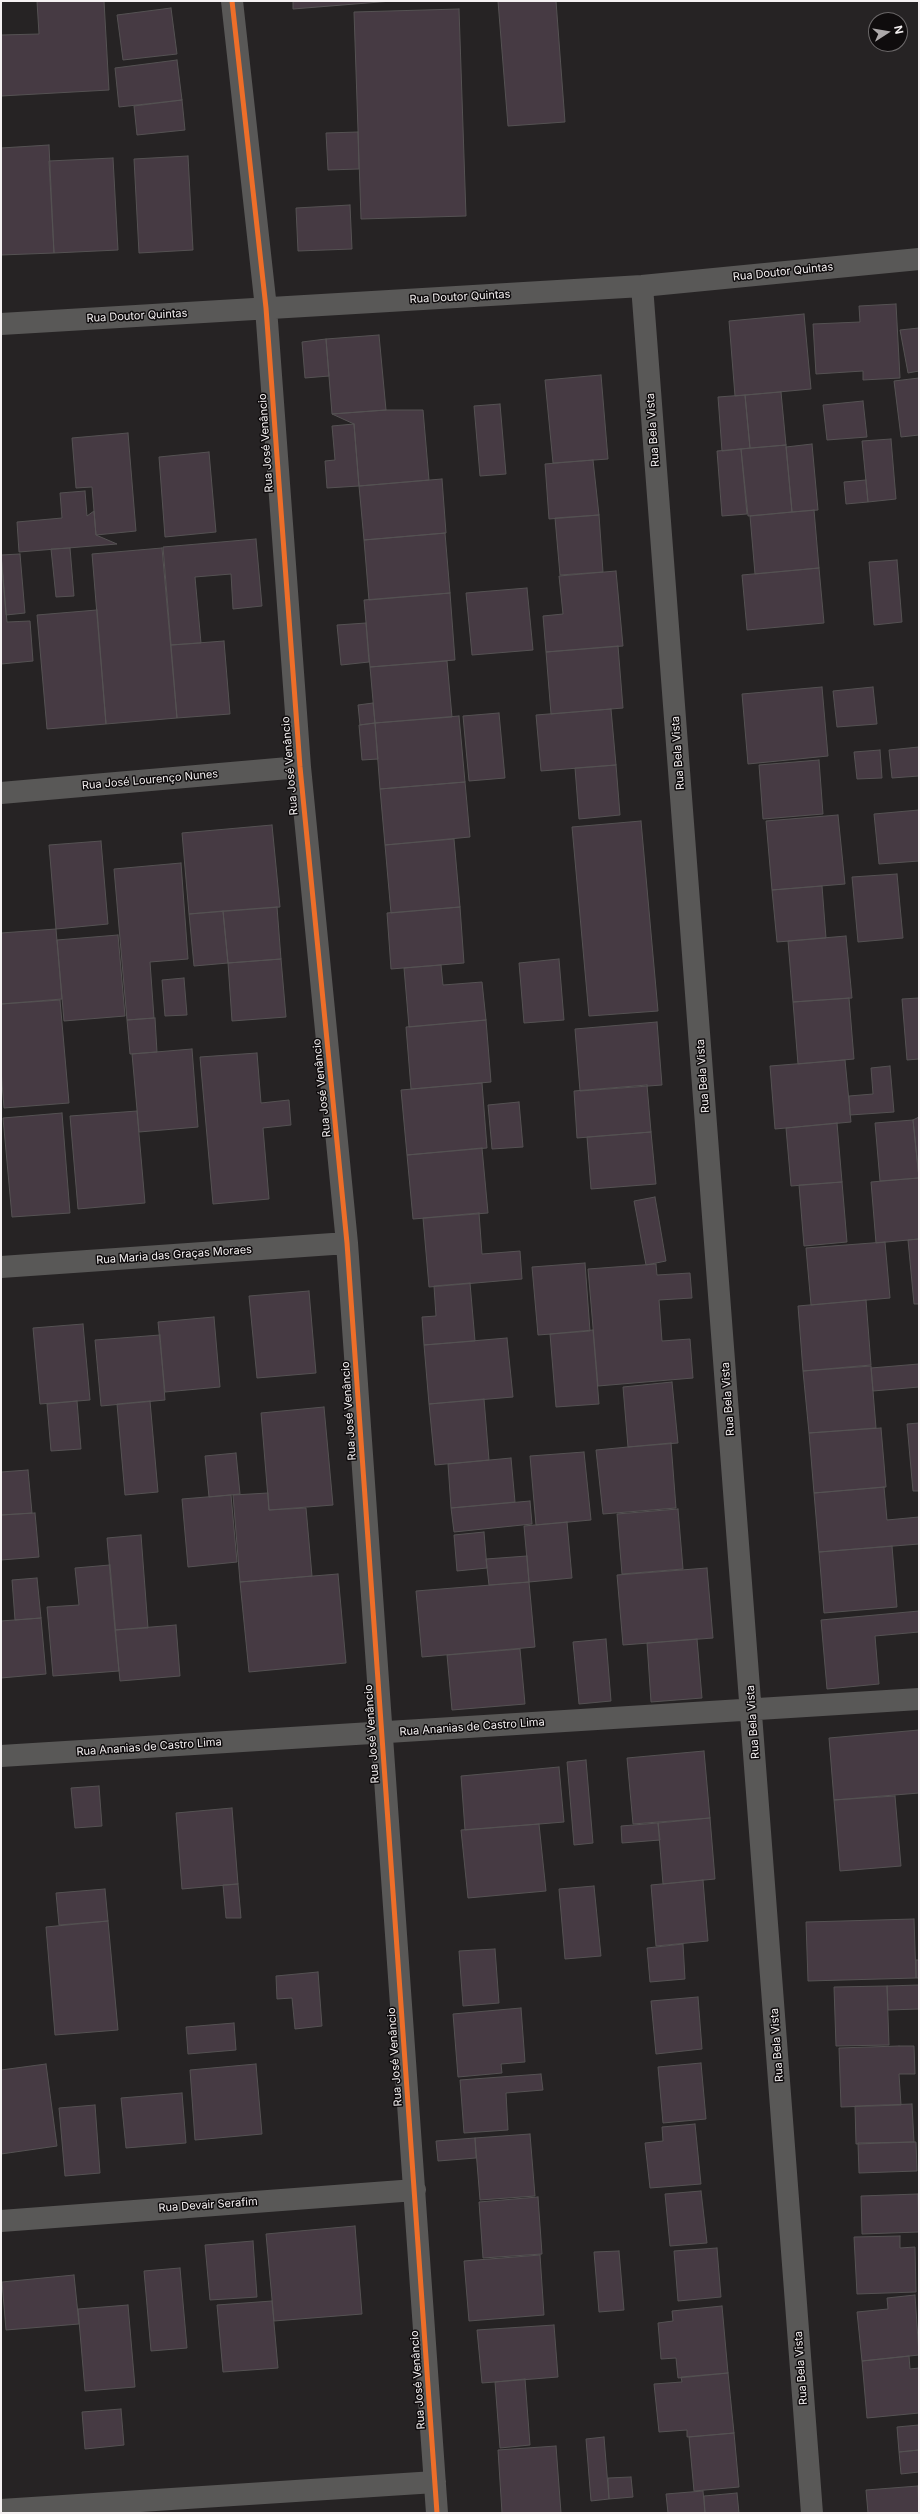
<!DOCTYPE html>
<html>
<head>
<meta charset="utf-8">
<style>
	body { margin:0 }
	#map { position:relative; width:920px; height:2514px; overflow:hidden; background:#262324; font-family:Inter,sans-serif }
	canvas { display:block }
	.frame { position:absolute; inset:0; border:2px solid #f5f1f2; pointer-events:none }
	.north { position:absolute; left:868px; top:12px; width:40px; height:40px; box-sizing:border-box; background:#0f0c0d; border:1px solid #6b6869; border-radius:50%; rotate:78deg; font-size:11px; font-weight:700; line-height:16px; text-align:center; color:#f5f1f2 }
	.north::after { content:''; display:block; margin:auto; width:14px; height:18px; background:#ada9aa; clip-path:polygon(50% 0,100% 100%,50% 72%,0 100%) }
</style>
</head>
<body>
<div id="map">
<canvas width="920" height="2514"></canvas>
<div class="frame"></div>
<div class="north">N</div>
</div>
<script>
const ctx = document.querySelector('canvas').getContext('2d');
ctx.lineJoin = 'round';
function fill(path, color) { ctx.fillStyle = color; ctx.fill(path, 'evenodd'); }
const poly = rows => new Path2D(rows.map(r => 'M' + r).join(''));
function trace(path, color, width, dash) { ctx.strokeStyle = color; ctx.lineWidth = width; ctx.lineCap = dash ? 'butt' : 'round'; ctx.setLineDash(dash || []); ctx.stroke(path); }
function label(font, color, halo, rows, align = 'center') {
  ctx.font = font + ' Inter,sans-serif'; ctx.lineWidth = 3; ctx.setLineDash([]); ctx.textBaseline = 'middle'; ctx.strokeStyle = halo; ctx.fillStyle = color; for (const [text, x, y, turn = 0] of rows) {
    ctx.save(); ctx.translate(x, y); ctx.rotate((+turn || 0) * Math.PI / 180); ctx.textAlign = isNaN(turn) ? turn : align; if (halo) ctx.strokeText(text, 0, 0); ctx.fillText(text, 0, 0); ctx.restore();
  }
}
const building = poly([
	[37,1,104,1,109,90,1,96,1,35,39,34,37,1],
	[293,1,392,1,293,9,293,1],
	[498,1,556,1,565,122,508,126,498,1],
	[171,8,177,54,123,60,117,15,171,8],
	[459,9,466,216,361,219,354,12,459,9],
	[177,60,182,100,119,107,115,68,177,60],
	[182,100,185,130,137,135,134,106,182,100],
	[358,132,359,169,328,170,326,133,358,132],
	[49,145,54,253,1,255,1,148,49,145],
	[188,156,193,250,139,253,134,159,188,156],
	[113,158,118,250,54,253,49,161,113,158],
	[350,205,352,249,298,251,296,208,350,205],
	[896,304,900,378,863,380,863,371,816,374,813,324,860,322,859,306,896,304],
	[804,314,811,389,735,396,729,321,804,314],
	[919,328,919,371,908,373,900,330,919,328],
	[379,335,386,410,332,414,326,339,379,335],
	[326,339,329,376,305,378,302,342,326,339],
	[601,375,608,459,553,463,545,380,601,375],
	[919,378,919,435,901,437,894,381,919,378],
	[781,392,786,445,750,448,745,395,781,392],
	[745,395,750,448,722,451,718,397,745,395],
	[863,401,867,437,827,440,823,405,863,401],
	[500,404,506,474,480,476,474,406,500,404],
	[386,410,423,410,429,480,359,486,354,424,332,414,386,410],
	[354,424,359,486,327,488,325,461,335,460,332,426,354,424],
	[128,433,136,531,96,535,92,487,76,488,72,438,128,433],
	[891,439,896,499,868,502,862,441,891,439],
	[812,444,818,510,792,512,786,447,812,444],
	[786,445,792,512,748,516,741,449,786,445],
	[741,449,747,514,722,516,717,451,741,449],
	[209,452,216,532,165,537,159,457,209,452],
	[593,460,599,515,549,519,545,464,593,460],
	[442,479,446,533,364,540,359,486,442,479],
	[866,480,868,502,846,504,844,482,866,480],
	[85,491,87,516,94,511,96,535,117,544,19,552,17,522,62,518,60,493,85,491],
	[814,510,819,568,755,574,750,516,814,510],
	[599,515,603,572,560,575,555,518,599,515],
	[445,533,450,593,369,600,364,540,445,533],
	[256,539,262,606,233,609,231,574,195,577,201,643,171,645,163,547,256,539],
	[70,548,74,596,56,597,51,549,70,548],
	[162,548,177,718,106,724,92,554,162,548],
	[1,554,7,622,30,621,33,661,1,664,1,554],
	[20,554,25,613,6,615,1,555,20,554],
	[897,560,902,622,874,625,869,562,897,560],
	[819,568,824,623,747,630,742,575,819,568],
	[616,571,623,646,546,652,543,616,563,614,559,576,616,571],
	[527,588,533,650,472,655,466,593,527,588],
	[450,593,455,660,370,667,364,600,450,593],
	[97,610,106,724,47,729,37,615,97,610],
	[366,623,369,662,341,665,337,625,366,623],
	[224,641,230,714,177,718,171,645,224,641],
	[618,646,623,708,551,714,546,652,618,646],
	[447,661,452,717,375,723,370,667,447,661],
	[822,687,828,756,748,764,742,694,822,687],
	[873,687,877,724,837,727,833,691,873,687],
	[373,703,375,723,360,725,358,705,373,703],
	[611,709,616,765,541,771,536,715,611,709],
	[499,713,505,778,469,781,463,716,499,713],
	[459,716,465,782,380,789,375,723,459,716],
	[375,723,378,759,362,760,359,725,375,723],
	[919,747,919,776,892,778,889,750,919,747],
	[880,750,882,778,857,779,854,752,880,750],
	[819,760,823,814,763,819,759,765,819,760],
	[616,765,620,815,579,819,575,768,616,765],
	[465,782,470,837,385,845,380,789,465,782],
	[919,810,919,861,879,864,874,814,919,810],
	[838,815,845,884,772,890,766,821,838,815],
	[641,821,658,1011,589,1016,572,827,641,821],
	[272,825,280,907,189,914,182,833,272,825],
	[454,839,460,907,391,913,385,845,454,839],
	[101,841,108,924,56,929,49,845,101,841],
	[181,863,188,959,150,962,154,1018,127,1020,114,869,181,863],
	[897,874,903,938,858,942,852,877,897,874],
	[822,886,826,938,777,942,772,890,822,886],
	[277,907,281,959,228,963,223,911,277,907],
	[460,907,464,963,391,969,387,913,460,907],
	[223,911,228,963,194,966,189,914,223,911],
	[56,929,62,999,1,1004,1,933,56,929],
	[118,935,125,1016,64,1021,57,940,118,935],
	[846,936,852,998,793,1002,788,941,846,936],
	[281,959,286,1017,232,1021,228,963,281,959],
	[559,959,564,1020,524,1023,519,963,559,959],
	[441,965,443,985,482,982,486,1020,409,1027,404,968,441,965],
	[184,978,187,1015,165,1016,162,980,184,978],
	[849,998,854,1059,798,1064,793,1002,849,998],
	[919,998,919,1059,907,1060,902,999,919,998],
	[60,1000,69,1103,4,1108,1,1070,1,1004,60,1000],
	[155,1018,157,1052,130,1054,127,1020,155,1018],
	[486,1020,491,1082,411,1089,406,1027,486,1020],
	[657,1022,662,1085,580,1091,575,1029,657,1022],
	[192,1049,198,1127,139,1132,132,1054,192,1049],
	[257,1053,261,1103,289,1100,291,1125,263,1128,269,1199,213,1204,200,1057,257,1053],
	[845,1060,851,1122,775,1129,770,1066,845,1060],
	[890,1066,894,1112,850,1115,849,1096,873,1094,871,1068,890,1066],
	[482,1083,487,1148,407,1155,401,1090,482,1083],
	[647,1085,651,1132,577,1138,574,1091,647,1085],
	[519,1102,523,1147,492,1149,488,1105,519,1102],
	[137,1111,145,1203,78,1209,70,1116,137,1111],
	[62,1113,70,1213,12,1217,3,1118,62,1113],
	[919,1117,919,1178,913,1120,919,1117],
	[913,1120,919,1178,880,1181,875,1123,913,1120],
	[837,1123,842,1182,791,1186,786,1128,837,1123],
	[651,1132,656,1184,591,1189,587,1137,651,1132],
	[482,1148,488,1213,413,1219,407,1155,482,1148],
	[919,1178,919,1239,876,1243,871,1182,919,1178],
	[842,1182,847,1242,804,1246,799,1185,842,1182],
	[655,1197,666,1261,646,1265,634,1201,655,1197],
	[479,1213,482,1254,520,1251,522,1279,429,1287,423,1218,479,1213],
	[919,1239,919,1304,914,1304,908,1240,919,1239],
	[885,1242,890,1298,811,1305,806,1248,885,1242],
	[585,1263,590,1331,538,1335,532,1267,585,1263],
	[656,1264,657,1275,690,1273,692,1298,659,1300,662,1341,690,1339,693,1378,598,1386,588,1269,656,1264],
	[470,1283,475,1341,424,1345,422,1317,436,1316,434,1286,470,1283],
	[309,1291,316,1373,257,1378,249,1296,309,1291],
	[866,1300,871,1365,803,1371,798,1306,866,1300],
	[214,1317,220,1387,165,1392,158,1322,214,1317],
	[83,1324,90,1400,40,1404,33,1328,83,1324],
	[593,1330,599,1404,556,1407,550,1334,593,1330],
	[160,1335,165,1400,101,1406,95,1340,160,1335],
	[507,1338,513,1397,429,1404,424,1345,507,1338],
	[919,1364,919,1387,873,1391,871,1368,919,1364],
	[871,1366,876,1428,809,1433,803,1371,871,1366],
	[672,1382,678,1443,628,1447,623,1387,672,1382],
	[484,1399,489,1460,435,1465,429,1404,484,1399],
	[77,1401,81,1449,51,1451,47,1404,77,1401],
	[150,1401,158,1492,125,1495,117,1404,150,1401],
	[324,1407,333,1505,269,1510,261,1413,324,1407],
	[919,1423,919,1491,913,1491,907,1424,919,1423],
	[881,1428,886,1487,814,1493,809,1433,881,1428],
	[671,1443,676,1508,603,1514,596,1450,671,1443],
	[584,1452,591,1520,536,1525,530,1456,584,1452],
	[236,1453,240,1494,209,1497,205,1456,236,1453],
	[511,1458,515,1502,451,1508,448,1464,511,1458],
	[28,1470,32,1513,1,1515,1,1472,28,1470],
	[884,1487,887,1520,919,1517,919,1544,819,1552,814,1493,884,1487],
	[268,1493,269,1510,306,1508,312,1576,240,1582,233,1495,268,1493],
	[231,1495,237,1562,188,1567,182,1499,231,1495],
	[530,1501,532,1524,454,1532,451,1508,530,1501],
	[678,1509,683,1569,622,1574,617,1514,678,1509],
	[35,1513,39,1557,1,1560,1,1515,35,1513],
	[567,1522,572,1578,529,1582,524,1526,567,1522],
	[484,1532,487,1568,457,1571,454,1535,484,1532],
	[141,1535,148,1628,115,1630,107,1538,141,1535],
	[892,1546,897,1607,824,1613,819,1552,892,1546],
	[527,1556,529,1582,489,1585,486,1559,527,1556],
	[110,1565,119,1671,53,1676,47,1607,79,1605,75,1568,110,1565],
	[707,1568,713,1638,623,1645,617,1575,707,1568],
	[338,1574,346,1663,249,1672,240,1582,338,1574],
	[37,1578,41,1618,15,1620,12,1580,37,1578],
	[529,1582,535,1647,422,1657,416,1591,529,1582],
	[919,1611,919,1632,875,1636,879,1684,827,1689,821,1620,919,1611],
	[41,1618,46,1674,1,1678,1,1621,41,1618],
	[176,1625,180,1676,120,1681,115,1630,176,1625],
	[606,1639,611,1701,579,1704,573,1642,606,1639],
	[697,1639,702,1698,651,1702,647,1643,697,1639],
	[520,1649,525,1704,452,1710,447,1655,520,1649],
	[919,1730,919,1793,834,1800,829,1738,919,1730],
	[704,1751,710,1818,633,1824,627,1758,704,1751],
	[586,1760,593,1843,574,1845,567,1762,586,1760],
	[559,1767,564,1822,465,1830,461,1776,559,1767],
	[99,1786,102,1826,75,1828,71,1788,99,1786],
	[895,1796,901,1866,840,1871,834,1800,895,1796],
	[232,1808,238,1884,182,1889,176,1813,232,1808],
	[710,1818,715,1879,663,1884,658,1823,710,1818],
	[658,1823,660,1840,622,1843,621,1826,658,1823],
	[539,1824,546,1891,468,1898,461,1830,539,1824],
	[703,1880,708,1941,656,1946,651,1885,703,1880],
	[238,1884,241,1918,226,1918,223,1885,238,1884],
	[594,1886,601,1956,565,1959,559,1889,594,1886],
	[105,1889,108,1921,59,1925,56,1893,105,1889],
	[914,1919,916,1978,808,1981,806,1922,914,1919],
	[108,1921,118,2030,55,2035,46,1927,108,1921],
	[683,1944,685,1979,650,1982,647,1948,683,1944],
	[495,1949,499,2003,463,2006,459,1951,495,1949],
	[916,1960,919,1960,919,1978,916,1978,916,1960],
	[318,1972,322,2026,295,2029,292,1998,277,1999,276,1976,318,1972],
	[919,1985,919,2009,888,2010,887,1986,919,1985],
	[887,1986,889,2045,836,2046,834,1987,887,1986],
	[698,1997,702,2049,656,2054,651,2001,698,1997],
	[521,2008,525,2062,501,2064,502,2073,458,2077,453,2014,521,2008],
	[234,2023,236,2050,188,2054,186,2027,234,2023],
	[899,2046,914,2046,915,2074,899,2074,901,2105,841,2107,839,2048,899,2046],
	[701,2063,706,2119,663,2123,658,2067,701,2063],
	[46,2064,57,2146,1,2154,1,2070,46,2064],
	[256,2064,262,2134,195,2140,190,2070,256,2064],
	[541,2074,543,2090,506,2093,508,2130,464,2133,460,2080,541,2074],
	[182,2093,186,2143,126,2148,121,2098,182,2093],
	[912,2104,914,2142,856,2144,855,2106,912,2104],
	[95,2105,100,2173,65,2176,59,2108,95,2105],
	[695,2124,701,2184,650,2188,645,2143,663,2141,662,2127,695,2124],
	[530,2134,535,2196,480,2200,475,2138,530,2134],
	[475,2138,476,2158,438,2161,436,2141,475,2138],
	[914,2142,916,2142,917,2171,859,2173,858,2143,914,2142],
	[701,2191,707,2243,670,2246,665,2194,701,2191],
	[918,2194,919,2232,862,2234,861,2196,918,2194],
	[538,2197,542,2254,483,2258,479,2202,538,2197],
	[355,2226,362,2314,274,2321,266,2234,355,2226],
	[900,2236,900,2248,915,2247,916,2292,857,2294,854,2237,900,2236],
	[253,2241,257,2297,210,2300,205,2245,253,2241],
	[717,2248,721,2297,678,2301,674,2251,717,2248],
	[619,2251,624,2310,599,2312,594,2252,619,2251],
	[540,2255,544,2315,469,2321,464,2261,540,2255],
	[180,2268,187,2348,151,2351,144,2271,180,2268],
	[74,2275,79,2324,6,2330,2,2282,74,2275],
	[915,2295,919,2355,862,2361,857,2312,888,2309,887,2298,915,2295],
	[272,2301,278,2368,223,2372,217,2305,272,2301],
	[128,2305,135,2387,85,2391,78,2309,128,2305],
	[722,2306,728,2373,678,2378,676,2358,661,2359,658,2323,673,2321,672,2311,722,2306],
	[554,2325,558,2377,482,2383,477,2330,554,2325],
	[909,2356,910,2369,919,2368,919,2413,867,2418,862,2361,909,2356],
	[728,2373,734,2433,687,2437,687,2430,659,2432,654,2384,682,2382,681,2377,728,2373],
	[525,2379,530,2445,500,2448,495,2382,525,2379],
	[121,2409,124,2445,85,2449,82,2412,121,2409],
	[919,2425,919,2450,899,2452,897,2427,919,2425],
	[734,2433,739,2487,694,2491,689,2437,734,2433],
	[604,2437,609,2499,591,2501,586,2439,604,2437],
	[556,2446,561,2513,502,2513,498,2450,556,2446],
	[919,2450,919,2472,901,2474,899,2452,919,2450],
	[631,2477,633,2497,609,2499,608,2478,631,2477],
	[918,2486,919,2513,868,2513,866,2490,918,2486],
	[703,2491,705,2513,668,2513,666,2494,703,2491],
	[737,2493,739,2513,705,2513,704,2496,737,2493]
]);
fill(building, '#463a43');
trace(building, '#555253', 1);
trace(poly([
	[232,1,266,308,300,767,347,1243,437,2513],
	[642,286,812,2513],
	[1,324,642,286,919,259],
	[1,793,300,767],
	[1,1267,347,1243],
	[1,1756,919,1699],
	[1,2221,415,2190],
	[1,2510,435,2482]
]), '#595857', 22);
trace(poly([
	[232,1,266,308,300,767,347,1243,437,2513]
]), '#ee6e29', 5);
label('11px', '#f5f1f2', '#0f0c0d', [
	["Rua Doutor Quintas",783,272,-6],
	["Rua Doutor Quintas",460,297,-3],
	["Rua Doutor Quintas",137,316,-3],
	["Rua Bela Vista",653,430,-94],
	["Rua José Venâncio",266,443,-94],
	["Rua Bela Vista",678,753,-94],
	["Rua José Venâncio",290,766,-95],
	["Rua José Lourenço Nunes",150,780,-5],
	["Rua Bela Vista",703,1076,-94],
	["Rua José Venâncio",322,1088,-96],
	["Rua Maria das Graças Moraes",174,1255,-4],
	["Rua Bela Vista",728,1399,-94],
	["Rua José Venâncio",349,1411,-94],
	["Rua Bela Vista",753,1722,-94],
	["Rua Ananias de Castro Lima",472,1727,-4],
	["Rua José Venâncio",372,1734,-94],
	["Rua Ananias de Castro Lima",149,1747,-4],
	["Rua Bela Vista",777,2045,-94],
	["Rua José Venâncio",395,2057,-94],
	["Rua Devair Serafim",208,2205,-4],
	["Rua Bela Vista",801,2368,-94],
	["Rua José Venâncio",418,2380,-94]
]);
</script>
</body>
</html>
